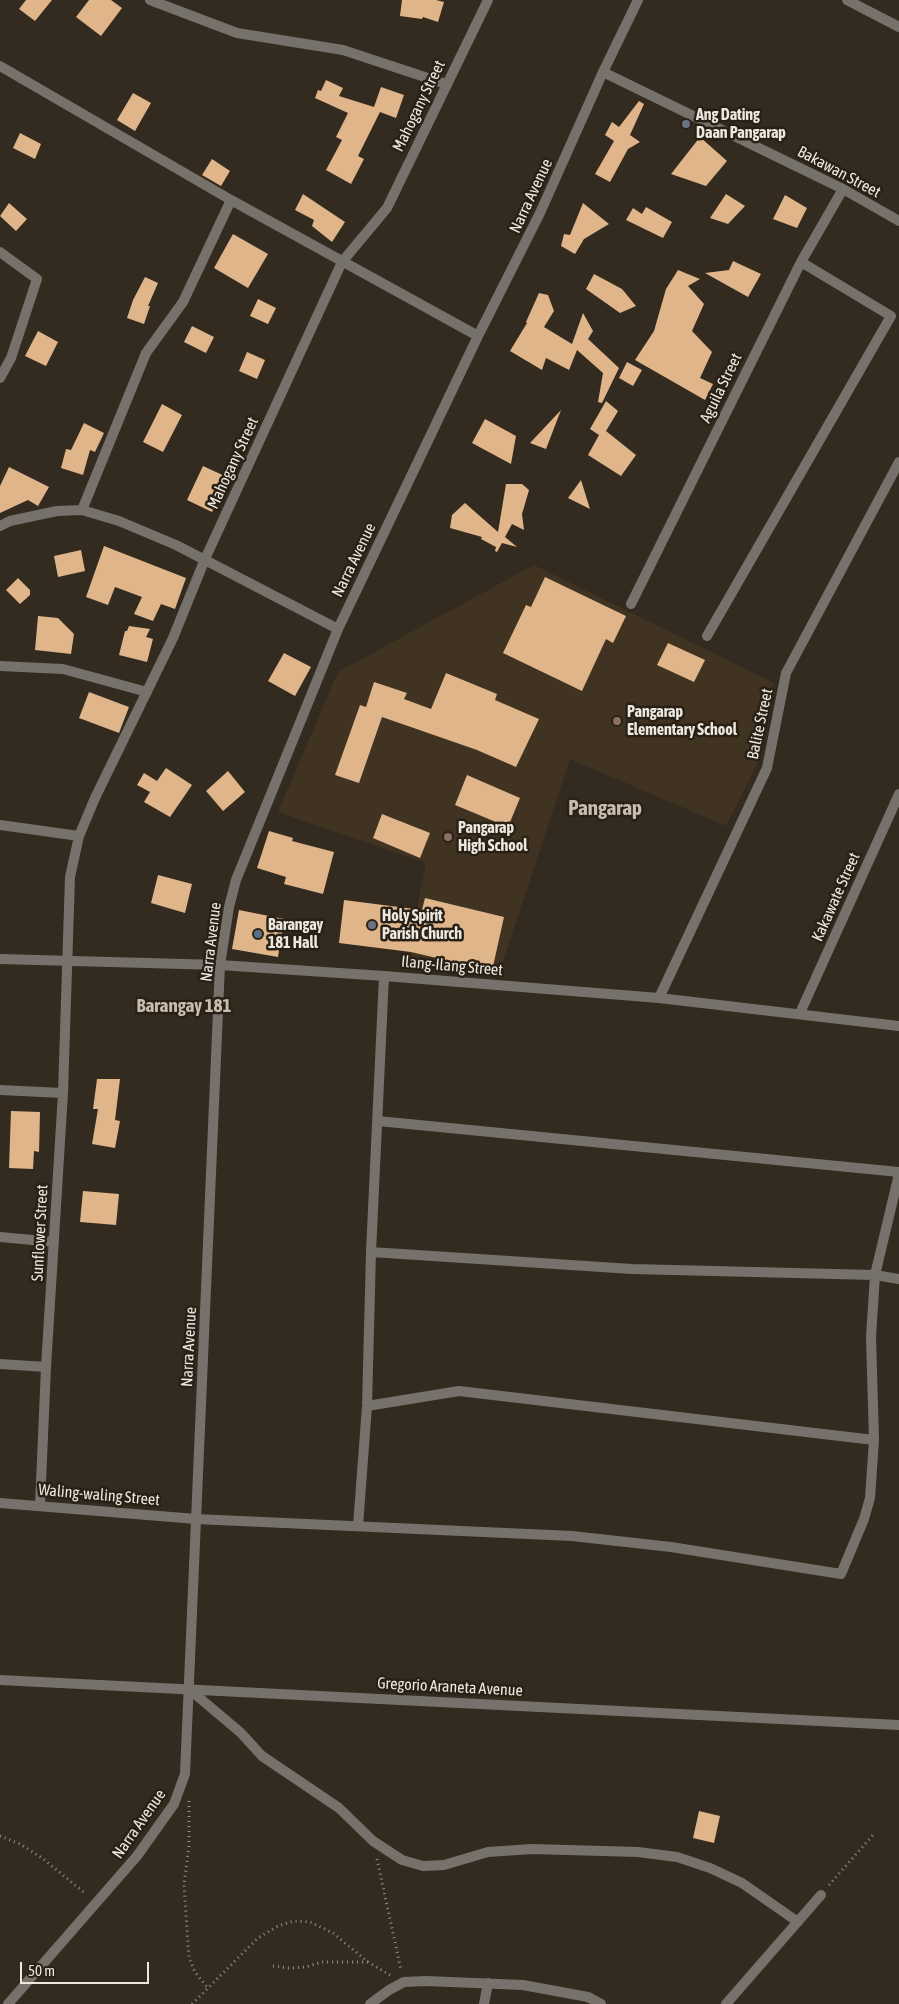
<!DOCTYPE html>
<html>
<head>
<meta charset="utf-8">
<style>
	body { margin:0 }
	#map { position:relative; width:899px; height:2004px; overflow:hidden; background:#332b20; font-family:"Asap Condensed",sans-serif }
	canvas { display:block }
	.scale { position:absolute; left:20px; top:1962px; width:129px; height:22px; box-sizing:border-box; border:2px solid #ece7df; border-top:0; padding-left:6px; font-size:15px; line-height:18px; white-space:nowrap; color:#ece7df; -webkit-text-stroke:4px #292116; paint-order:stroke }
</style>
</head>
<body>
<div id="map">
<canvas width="899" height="2004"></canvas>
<div class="scale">50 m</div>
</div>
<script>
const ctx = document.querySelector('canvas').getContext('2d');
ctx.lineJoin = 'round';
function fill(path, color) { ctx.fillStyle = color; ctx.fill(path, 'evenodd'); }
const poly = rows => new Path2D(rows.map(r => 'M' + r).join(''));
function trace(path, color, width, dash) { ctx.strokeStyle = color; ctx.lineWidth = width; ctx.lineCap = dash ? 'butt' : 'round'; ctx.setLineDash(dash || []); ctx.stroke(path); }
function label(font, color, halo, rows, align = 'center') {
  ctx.font = font + ' "Asap Condensed",sans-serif'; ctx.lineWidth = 5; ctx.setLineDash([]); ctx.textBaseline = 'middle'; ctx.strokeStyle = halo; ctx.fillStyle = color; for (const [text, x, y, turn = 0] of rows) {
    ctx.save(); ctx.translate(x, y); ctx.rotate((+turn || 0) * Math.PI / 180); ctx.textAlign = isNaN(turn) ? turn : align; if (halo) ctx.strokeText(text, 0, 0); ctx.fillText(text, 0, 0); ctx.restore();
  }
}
fill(poly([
	[534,565,774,683,759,760,726,826,570,759,499,974,406,963,426,863,278,812,338,672]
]), '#403322');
fill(poly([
	[26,0,52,0,35,21,19,9],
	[89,0,111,0,122,8,101,36,76,17],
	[402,0,436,0,444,2,438,22,423,17,422,19,400,16],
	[326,80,343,88,339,96,374,107,381,87,404,95,396,118,380,112,358,156,364,159,351,184,326,170,342,140,336,137,348,113,315,98,318,90,321,91],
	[133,93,151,103,135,131,117,120],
	[639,101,644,104,630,135,640,142,628,149,610,182,595,174,614,141,605,135,612,122,619,127],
	[20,133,41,144,35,159,13,148],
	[700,137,727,161,706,186,671,174],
	[212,159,230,171,221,186,202,175],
	[303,194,345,222,332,242,312,226,314,220,295,210],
	[726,194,745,206,728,224,710,218],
	[785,195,807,208,797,228,773,219],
	[9,203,27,219,16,231,0,216],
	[583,203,609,224,584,239,575,254,561,246,564,234,570,235],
	[646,207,672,222,663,238,626,220,633,208,642,214],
	[233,234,268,254,248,288,214,268],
	[733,261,761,274,748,297,705,273,729,270],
	[678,270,700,279,688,286,704,304,692,331,712,352,700,378,713,384,705,400,635,360,654,331,666,289],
	[594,274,622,289,636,306,620,313,586,289],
	[145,277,158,283,148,306,150,306,144,324,127,318,133,300],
	[539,293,548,295,554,311,544,327,572,344,583,313,593,331,588,339,619,368,602,403,598,402,603,373,577,350,569,370,546,358,542,370,510,351,527,323,526,322],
	[258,299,276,308,268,324,250,316],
	[192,326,214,337,206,353,184,342],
	[38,331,58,342,46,366,25,356],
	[247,352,265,360,257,379,239,371],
	[627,362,642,370,633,386,619,378],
	[606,401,618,411,606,431,636,455,621,476,588,455,599,435,590,429],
	[162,404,182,415,163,452,143,442],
	[561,410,546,449,530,443],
	[485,419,516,436,511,464,472,443],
	[84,423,104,433,95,452,90,450,83,475,61,468,66,449,71,450],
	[203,466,229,478,212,512,187,500],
	[9,467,49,487,38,506,28,500,0,513,0,486],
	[581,480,590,509,568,498],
	[506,484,522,484,529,490,522,514,524,530,512,524,505,537,517,547,502,543,497,552,495,551,496,547,481,539,482,537,450,528,452,515,465,503,498,532],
	[104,546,186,578,175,609,161,604,153,621,134,614,142,597,115,587,108,605,86,597],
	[81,550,85,571,58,577,54,556],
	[545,577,626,616,613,643,606,639,582,691,503,653,526,605,531,607],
	[18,578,30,590,30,595,20,604,6,590],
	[38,616,58,618,74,634,71,654,35,650],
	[129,626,150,629,146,637,153,639,147,662,119,655,125,631,127,631],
	[668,643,705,660,694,682,657,665],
	[284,653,311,667,295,696,268,681],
	[446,673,497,694,495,700,539,719,516,767,477,750,382,717,359,783,335,775,360,705,366,707,374,682,407,693,404,699,431,709],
	[89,692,129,707,119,733,79,718],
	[166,768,192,785,170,817,144,802,150,792,137,785,144,773,157,781],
	[228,771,245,792,223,811,206,791],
	[467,775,520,798,508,827,455,805],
	[382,814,430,833,420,858,373,838],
	[269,831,293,838,292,841,334,852,323,894,284,884,286,877,257,868],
	[158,875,192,884,185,913,151,903],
	[425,898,504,917,492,971,411,952,339,943,344,900,422,910],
	[239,910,284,919,278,957,232,949],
	[97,1079,120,1079,115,1120,120,1121,115,1148,92,1144,98,1109,93,1109],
	[11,1111,40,1112,39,1152,34,1151,33,1169,9,1168],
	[83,1191,119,1194,116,1225,80,1222],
	[699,1811,720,1816,714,1843,693,1838]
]), '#e0b58a');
trace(poly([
	[189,1801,189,1845,184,1885,189,1958,195,1972,207,1987],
	[0,1836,20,1844,42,1858,86,1894],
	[377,1859,401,1970],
	[829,1885,873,1835],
	[273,1966,288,1968,306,1967,322,1962,368,1962],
	[192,2004,258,1938,278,1926,294,1921,310,1922,333,1933,368,1962,390,1975]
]), '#969086', 3, [1, 4]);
trace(poly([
	[150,0,237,33,343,50,446,84],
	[847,0,899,27],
	[0,66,231,200,478,336],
	[603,72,843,189,899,221],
	[0,252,37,279,11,358,0,378],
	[82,510,146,353,183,302,231,200],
	[0,526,10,521,57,511,82,510,119,521,176,545,338,629],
	[631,604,801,262,843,189],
	[707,636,891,316,801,262],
	[0,666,63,669,147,692],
	[0,825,79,836],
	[0,959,220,965,384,976,659,998,899,1026],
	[659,998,767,768,786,673,899,462],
	[800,1013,899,794],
	[0,1090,63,1093],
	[378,1121,899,1172],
	[0,1237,54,1242],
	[371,1252,632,1269,875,1275,899,1279],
	[0,1364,46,1367],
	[367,1406,459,1391,874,1440],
	[0,1503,196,1519,572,1536,671,1547,841,1574,864,1519,870,1498,874,1440,871,1337,875,1275,899,1174],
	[40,1505,46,1367,63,1093,70,877,79,836,95,798,173,638,205,559,342,262,387,208,488,0],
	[358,1526,367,1406,371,1252,384,976],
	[0,1680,899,1725],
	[189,1689,241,1733,262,1756,339,1808,373,1841,402,1860,423,1866,444,1865,488,1852,532,1849,638,1852,677,1857,710,1868,742,1883,798,1922],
	[8,2004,137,1856,174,1804,185,1774,220,965,229,907,236,880,338,629,478,336,540,213,603,72,638,0],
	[370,2004,389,1990,404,1982,426,1981,523,1985,588,1997,601,2004],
	[484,2004,488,1983],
	[726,2004,821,1895]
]), '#77716c', 10);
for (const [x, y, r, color] of [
	[686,124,5,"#6b7280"],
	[617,721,5,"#8d6e63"],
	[448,837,5,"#8d6e63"],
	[372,925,5,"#6b7280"],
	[258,934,5,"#5c6f8a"]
]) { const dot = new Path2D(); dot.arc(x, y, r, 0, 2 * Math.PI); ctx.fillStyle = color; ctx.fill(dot); trace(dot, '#292116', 2); }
label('16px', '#ece7df', '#292116', [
	["Mahogany Street",419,106,-64],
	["Bakawan Street",839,172,28],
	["Narra Avenue",531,196,-65],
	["Aguila Street",721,388,-64],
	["Mahogany Street",233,463,-65],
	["Narra Avenue",354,560,-64],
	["Balite Street",760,724,-78],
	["Kakawate Street",836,897,-66],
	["Narra Avenue",211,942,-83],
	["Ilang-Ilang Street",452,966,5],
	["Sunflower Street",40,1233,-87],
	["Narra Avenue",189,1347,-87],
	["Waling-waling Street",99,1495,5],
	["Gregorio Araneta Avenue",450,1687,3],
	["Narra Avenue",139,1824,-55]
]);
label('bold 16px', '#ece7df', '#292116', [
	["Ang Dating",696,115],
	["Daan Pangarap",696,133],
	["Pangarap",627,712],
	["Elementary School",627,730],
	["Pangarap",458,828],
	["High School",458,846],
	["Holy Spirit",382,916],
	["Parish Church",382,934],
	["Barangay",268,925],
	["181 Hall",268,943]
], 'left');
label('bold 19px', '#c7bcae', '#292116', [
	["Barangay 181",184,1006]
]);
label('bold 21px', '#c7bcae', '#292116', [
	["Pangarap",605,808]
]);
</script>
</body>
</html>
